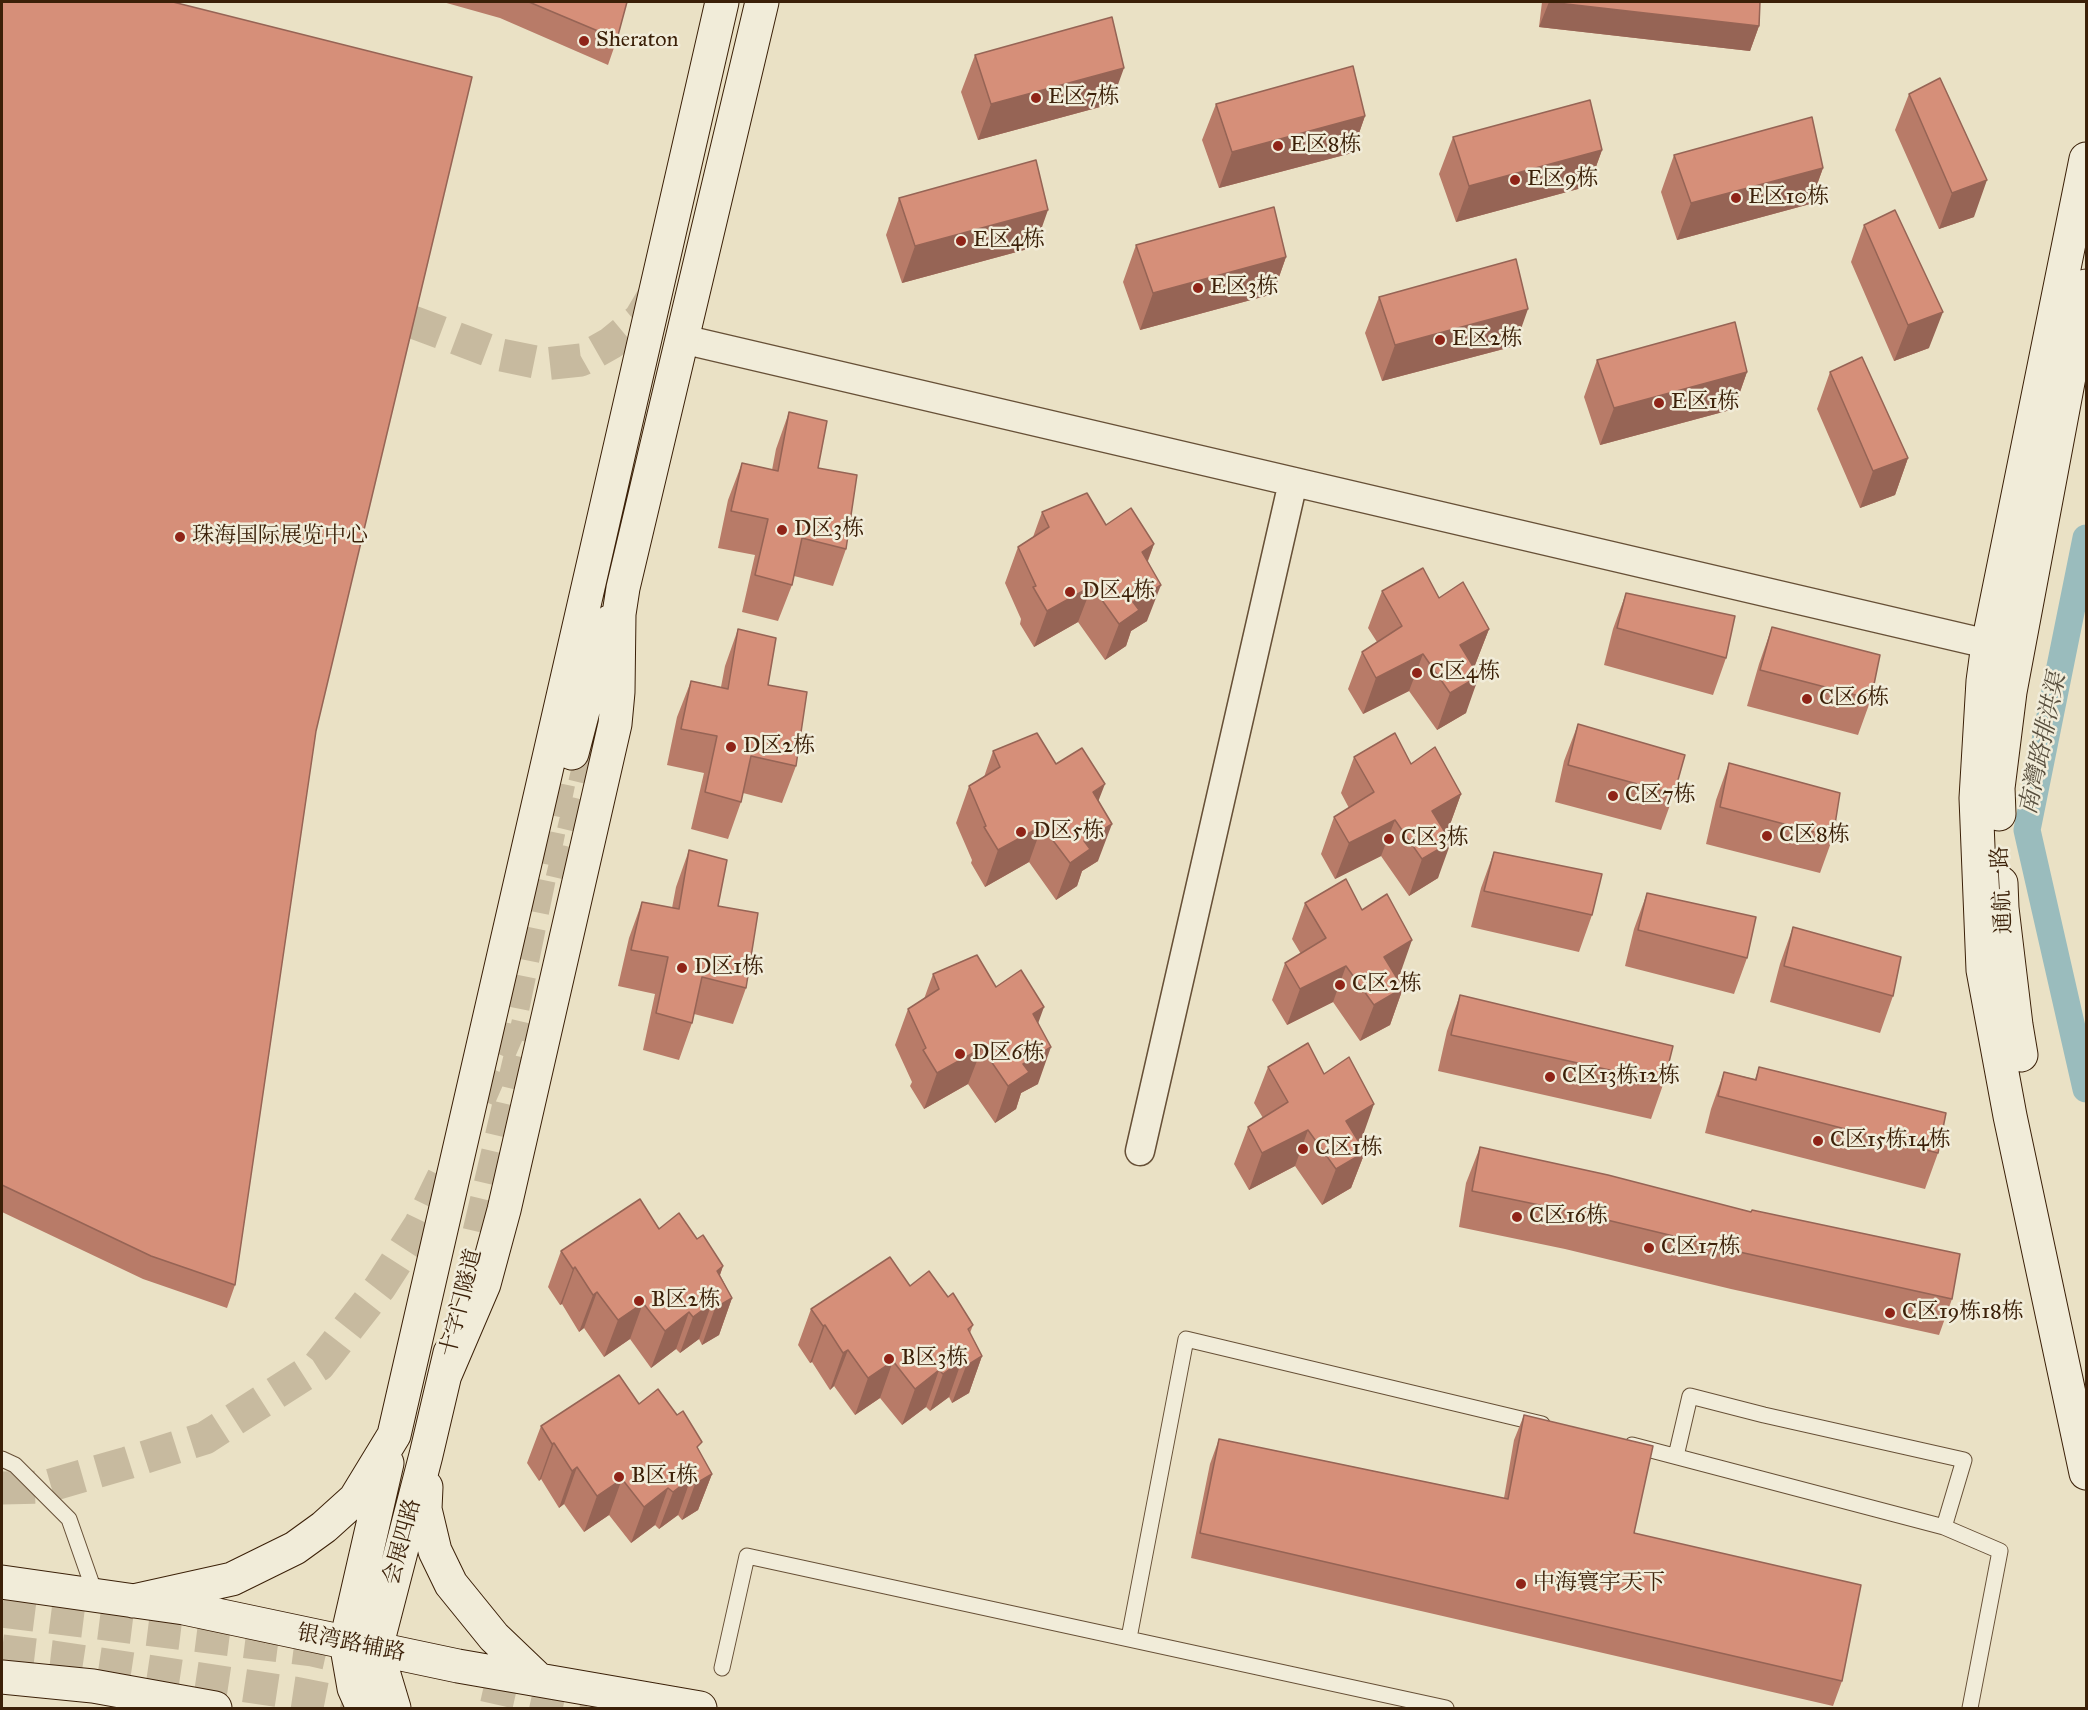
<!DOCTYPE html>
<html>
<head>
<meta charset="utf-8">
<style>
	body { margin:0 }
	#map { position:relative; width:2088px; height:1710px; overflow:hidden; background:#eae1c5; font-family:"IM FELL Great Primer",serif }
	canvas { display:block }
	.frame { position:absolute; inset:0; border:3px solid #3b2008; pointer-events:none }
</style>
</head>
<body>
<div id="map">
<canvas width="2088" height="1710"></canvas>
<div class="frame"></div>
</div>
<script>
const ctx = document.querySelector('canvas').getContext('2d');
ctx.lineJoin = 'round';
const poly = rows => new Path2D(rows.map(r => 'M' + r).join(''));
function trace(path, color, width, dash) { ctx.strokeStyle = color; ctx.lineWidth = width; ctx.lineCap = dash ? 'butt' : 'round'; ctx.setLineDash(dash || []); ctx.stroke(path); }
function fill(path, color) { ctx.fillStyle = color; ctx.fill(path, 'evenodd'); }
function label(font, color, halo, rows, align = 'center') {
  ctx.font = font + ' "IM FELL Great Primer","Noto Serif SC",serif'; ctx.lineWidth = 5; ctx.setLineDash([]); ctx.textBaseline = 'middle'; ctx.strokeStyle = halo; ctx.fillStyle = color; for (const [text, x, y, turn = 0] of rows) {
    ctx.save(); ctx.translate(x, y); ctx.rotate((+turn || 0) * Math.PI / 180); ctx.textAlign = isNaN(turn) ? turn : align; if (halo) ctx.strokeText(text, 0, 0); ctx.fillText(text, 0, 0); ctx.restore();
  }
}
trace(poly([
	[2086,538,2027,830,2086,1089]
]), '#9abcbd', 27);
trace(poly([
	[410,321,501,355,545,364,581,360,611,343,640,319,656,292],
	[562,879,595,740],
	[479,1099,508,1032,561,772],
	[479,1232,528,1023],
	[2,1488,44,1487,127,1463,205,1438,319,1365,380,1287,420,1225,449,1165]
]), '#c7ba9f', 33, [33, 16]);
trace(poly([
	[2,1611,312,1650,339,1656],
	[2,1651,53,1657,294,1693,371,1708],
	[484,1685,587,1708]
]), '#c7ba9f', 33, [33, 16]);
const lane = poly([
	[1632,1445,1944,1527,2000,1551,1970,1708],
	[1676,1456,1690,1396,1764,1415,1964,1460,1944,1527],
	[2,1459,15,1465,69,1519,96,1596],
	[1129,1638,1186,1339,1542,1424],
	[722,1668,747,1556,1446,1708]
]);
const street = poly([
	[682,339,1988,644],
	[1140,1151,1293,482]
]);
const secondary = poly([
	[2086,159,1988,644,1983,681,1976,798,1983,970,2010,1116,2086,1473],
	[572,753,596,661,611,621],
	[1999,814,1998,788,2010,692,2086,286],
	[2001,883,2002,908,2016,1025,2021,1055],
	[445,1375,484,1284,504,1210,615,724,618,692,619,614,623,588,762,2],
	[426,1487,425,1509,435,1551,451,1584,494,1637,539,1680],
	[2,1582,184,1608,458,1666,700,1708],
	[133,1601,232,1579,295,1548,324,1527,355,1499,394,1435,722,2],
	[2,1677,93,1686,215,1708],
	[363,1708,354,1688,346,1642,387,1463],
	[394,1708,376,1648,426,1455,450,1353]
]);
trace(lane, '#675037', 17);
trace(street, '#675037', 31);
trace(secondary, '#3b2008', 35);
trace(lane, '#f1ecd9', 15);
trace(street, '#f1ecd9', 28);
trace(secondary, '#f1ecd9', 33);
fill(poly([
	[2,2,316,731,235,1285,227,1308,143,1279,2,1212],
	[443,2,627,2,617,39,608,65,500,18],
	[1542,2,1760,2,1759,26,1750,51,1539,27],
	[975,55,1111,104,978,140,961,92],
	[1909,94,1974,217,1939,229,1895,130],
	[1216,104,1365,116,1352,153,1219,188,1202,140],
	[1453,137,1602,150,1589,186,1456,222,1439,174],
	[1674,155,1823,168,1810,204,1677,240,1661,192],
	[899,198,1035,247,902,283,886,235],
	[1864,225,1929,348,1894,361,1851,262],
	[1136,245,1286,257,1273,294,1140,330,1123,282],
	[1379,297,1515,346,1382,381,1365,333],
	[1597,360,1747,372,1734,409,1600,445,1584,397],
	[1830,372,1908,458,1895,495,1860,508,1817,409],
	[789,412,818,468,846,549,833,586,794,576,792,585,778,621,742,612,755,555,718,548,728,500,742,463,772,470,776,449],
	[1042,512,1106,525,1154,544,1148,561,1147,621,1131,631,1126,646,1105,660,1078,622,1034,647,1020,624,1021,619,1005,583,1018,547,1033,537],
	[1382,591,1439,598,1489,629,1475,665,1473,666,1466,713,1437,730,1409,691,1363,714,1348,689,1362,652,1377,642,1368,628],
	[1626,593,1726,658,1713,695,1604,665,1613,629],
	[1772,627,1871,699,1858,735,1747,706,1759,664],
	[738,629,768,685,796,766,782,803,743,793,741,802,728,839,691,829,704,773,667,765,677,717,691,681,721,687,725,666],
	[1578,724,1674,794,1661,830,1555,802,1564,761],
	[993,751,1056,764,1098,801,1098,861,1082,871,1077,886,1056,900,1029,862,985,887,971,863,972,860,956,823,969,786,984,777],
	[1354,757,1461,794,1448,830,1445,832,1438,878,1409,896,1381,856,1335,879,1321,854,1334,817,1349,808,1341,793],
	[1729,763,1833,837,1820,873,1706,844,1716,800],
	[689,850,718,906,746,988,733,1024,694,1014,692,1023,679,1060,643,1050,655,994,618,986,629,938,642,902,672,908,676,887],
	[1494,852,1592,915,1579,952,1471,927,1481,888],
	[1647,893,1747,958,1734,994,1625,966,1634,929],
	[1305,903,1362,910,1399,977,1397,978,1403,988,1390,1025,1360,1041,1333,1002,1287,1025,1272,1000,1285,963,1301,954,1292,939],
	[1793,927,1893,996,1880,1033,1770,1002,1780,964],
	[933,974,1038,1023,1038,1084,1021,1093,1016,1109,995,1123,968,1084,924,1109,910,1086,912,1082,895,1045,908,1009,924,999],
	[1460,995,1664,1082,1651,1119,1438,1071,1447,1031],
	[1268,1067,1324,1074,1361,1141,1359,1142,1365,1152,1351,1188,1322,1205,1295,1166,1249,1190,1234,1164,1248,1127,1263,1118,1254,1103],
	[1759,1067,1938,1153,1925,1189,1705,1133,1711,1109,1724,1072,1755,1079],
	[1480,1147,1952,1299,1939,1335,1731,1289,1565,1249,1459,1227,1466,1183],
	[659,1229,697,1239,723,1266,720,1275,732,1298,719,1335,702,1345,699,1339,680,1353,676,1349,651,1368,630,1339,604,1357,584,1328,579,1332,562,1304,560,1305,548,1287,561,1251],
	[910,1286,948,1297,973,1325,970,1333,982,1356,969,1393,952,1403,949,1397,930,1411,926,1407,902,1425,880,1398,855,1415,834,1386,830,1390,812,1362,810,1363,798,1345,811,1309],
	[639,1404,699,1451,712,1474,698,1510,682,1520,678,1515,659,1529,655,1525,631,1543,609,1515,584,1532,564,1504,559,1508,541,1479,539,1481,527,1463,541,1426],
	[1524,1415,1634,1533,1842,1681,1833,1706,1191,1558,1210,1464,1219,1439,1504,1498,1514,1440]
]), '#b87b68');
fill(poly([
	[1549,2,1759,26,1750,51,1539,27],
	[1124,68,1111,104,978,140,991,104],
	[1365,116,1352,153,1219,188,1232,152],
	[1602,150,1589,186,1456,222,1469,186],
	[1823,168,1810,204,1677,240,1691,203],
	[1987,180,1974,217,1939,229,1952,193],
	[1048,210,1035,247,902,283,915,246],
	[1286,257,1273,294,1140,330,1153,293],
	[1528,309,1515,346,1382,381,1395,345],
	[1943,312,1929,348,1894,361,1908,325],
	[1747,372,1734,409,1600,445,1614,408],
	[1908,458,1895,495,1860,508,1873,471],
	[1154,544,1140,580,1142,552],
	[1161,585,1147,621,1131,631,1126,646,1105,660,1119,624,1133,602],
	[1092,586,1078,622,1034,647,1047,611],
	[1489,629,1475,665,1447,682,1460,645],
	[1423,654,1409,691,1363,714,1376,678],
	[1479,676,1466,713,1437,730,1450,693],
	[1105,784,1091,820,1093,792],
	[1461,794,1448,830,1419,847,1432,811],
	[1395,820,1381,856,1335,879,1349,843],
	[1112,824,1098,861,1082,871,1077,886,1056,900,1070,863,1084,841],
	[1042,826,1029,862,985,887,998,850],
	[1451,842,1438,878,1409,896,1422,859],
	[1412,940,1399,977,1371,993,1384,957],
	[1346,966,1333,1002,1287,1025,1300,989],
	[1403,988,1390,1025,1360,1041,1374,1005],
	[1044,1007,1031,1043,1033,1014],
	[1051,1047,1038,1084,1021,1093,1016,1109,995,1123,1008,1086,1023,1064],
	[982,1048,968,1084,924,1109,937,1073],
	[1374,1104,1361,1141,1333,1157,1346,1121],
	[1308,1130,1295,1166,1249,1190,1262,1153],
	[1365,1152,1351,1188,1322,1205,1336,1169],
	[723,1266,710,1303,717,1271],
	[575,1267,562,1304,560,1305,573,1269],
	[597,1292,584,1328,579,1332,593,1295],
	[732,1298,719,1335,702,1345,715,1308],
	[643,1303,630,1339,604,1357,618,1320],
	[712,1303,699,1339,680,1353,693,1317],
	[689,1312,676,1349,651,1368,665,1331],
	[825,1325,812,1362,810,1363,823,1326],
	[848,1350,834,1386,830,1390,843,1353],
	[982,1356,969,1393,952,1403,966,1366],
	[962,1360,949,1397,930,1411,943,1374],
	[893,1361,880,1398,855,1415,868,1378],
	[939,1370,926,1407,902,1425,915,1389],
	[554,1443,541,1479,539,1481,552,1444],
	[577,1467,564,1504,559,1508,572,1471],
	[712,1474,698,1510,682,1520,695,1484],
	[691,1478,678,1515,659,1529,673,1492],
	[622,1479,609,1515,584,1532,597,1496],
	[668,1488,655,1525,631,1543,644,1507]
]), '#966455');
const building = poly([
	[2,2,173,2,472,77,316,731,235,1285,151,1256,2,1185,2,2],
	[529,2,627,2,617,39,529,2],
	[1549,2,1760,2,1759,26,1549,2],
	[1112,17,1124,68,991,104,975,55,1112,17],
	[1353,66,1365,116,1232,152,1216,104,1353,66],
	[1940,78,1987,180,1952,193,1909,94,1940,78],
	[1590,100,1602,150,1469,186,1453,137,1590,100],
	[1812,117,1823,168,1691,203,1674,155,1812,117],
	[1036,160,1048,210,915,246,899,198,1036,160],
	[1274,207,1286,257,1153,293,1136,245,1274,207],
	[1895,210,1943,312,1908,325,1864,225,1895,210],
	[1516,259,1528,309,1395,345,1379,297,1516,259],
	[1735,322,1747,372,1614,408,1597,360,1735,322],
	[1862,357,1908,458,1873,471,1830,372,1862,357],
	[789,412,827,421,818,468,857,475,846,549,802,538,792,585,755,575,768,519,731,511,742,463,778,471,789,412],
	[1087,493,1106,525,1131,508,1154,544,1142,552,1161,585,1133,602,1139,610,1119,624,1092,586,1047,611,1033,587,1036,586,1018,547,1049,527,1042,512,1087,493],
	[1423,568,1439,598,1463,582,1489,629,1460,645,1479,676,1450,693,1423,654,1376,678,1362,652,1402,626,1382,591,1423,568],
	[1626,593,1735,616,1726,658,1617,628,1626,593],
	[1772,627,1880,655,1871,699,1760,670,1772,627],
	[738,629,776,638,768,685,807,692,796,766,751,756,741,802,705,792,717,736,681,729,691,681,728,689,738,629],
	[1578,724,1685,755,1674,794,1568,765,1578,724],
	[1037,733,1056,764,1082,748,1105,784,1093,792,1112,824,1084,841,1090,849,1070,863,1042,826,998,850,984,827,986,826,969,786,1000,767,993,751,1037,733],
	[1395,733,1411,764,1435,747,1461,794,1432,811,1451,842,1422,859,1395,820,1349,843,1334,817,1374,792,1354,757,1395,733],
	[1729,763,1840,793,1833,837,1720,807,1729,763],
	[689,850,727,860,718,906,758,913,746,988,702,977,692,1023,656,1013,668,957,631,950,642,902,679,909,689,850],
	[1494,852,1602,874,1592,915,1484,891,1494,852],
	[1346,879,1362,910,1387,894,1412,940,1384,957,1403,988,1374,1005,1346,966,1300,989,1285,963,1326,938,1305,903,1346,879],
	[1647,893,1756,917,1747,958,1638,930,1647,893],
	[1793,927,1901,957,1893,996,1784,966,1793,927],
	[977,955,996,987,1021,970,1044,1007,1033,1014,1051,1047,1023,1064,1029,1072,1008,1086,982,1048,937,1073,923,1050,926,1048,908,1009,939,989,933,974,977,955],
	[1460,995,1673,1046,1664,1082,1451,1035,1460,995],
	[1308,1043,1324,1074,1349,1057,1374,1104,1346,1121,1365,1152,1336,1169,1308,1130,1262,1153,1248,1127,1288,1102,1268,1067,1308,1043],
	[1759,1067,1946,1113,1938,1153,1718,1096,1724,1072,1756,1080,1759,1067],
	[1480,1147,1608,1175,1751,1212,1752,1210,1960,1254,1952,1299,1744,1253,1578,1213,1472,1191,1480,1147],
	[640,1199,659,1229,679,1213,697,1239,703,1235,723,1266,717,1271,732,1298,715,1308,712,1303,693,1317,689,1312,665,1331,643,1303,618,1320,597,1292,593,1295,575,1267,573,1269,561,1251,640,1199],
	[890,1257,910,1286,929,1271,948,1297,953,1293,973,1325,968,1329,982,1356,966,1366,962,1360,943,1374,939,1370,915,1389,893,1361,868,1378,848,1350,843,1353,825,1325,823,1326,811,1309,890,1257],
	[619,1375,639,1404,658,1389,677,1415,683,1411,702,1442,697,1447,712,1474,695,1484,691,1478,673,1492,668,1488,644,1507,622,1479,597,1496,577,1467,572,1471,554,1443,552,1444,541,1426,619,1375],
	[1524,1415,1653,1446,1634,1533,1861,1585,1842,1681,1200,1533,1219,1439,1508,1499,1524,1415]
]);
fill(building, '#d68f79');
trace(building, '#966455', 1.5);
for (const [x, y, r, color] of [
	[584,41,6,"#8f2418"],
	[1036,98,6,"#8f2418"],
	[1278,146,6,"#8f2418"],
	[1515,180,6,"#8f2418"],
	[1736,198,6,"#8f2418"],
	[961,241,6,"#8f2418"],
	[1198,288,6,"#8f2418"],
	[1440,340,6,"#8f2418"],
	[1659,403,6,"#8f2418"],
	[782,530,6,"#8f2418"],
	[180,537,6,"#8f2418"],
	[1070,592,6,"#8f2418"],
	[1417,673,6,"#8f2418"],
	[1807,699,6,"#8f2418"],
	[731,747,6,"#8f2418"],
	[1613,796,6,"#8f2418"],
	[1021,832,6,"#8f2418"],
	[1767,836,6,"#8f2418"],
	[1389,839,6,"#8f2418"],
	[682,968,6,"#8f2418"],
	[1340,985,6,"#8f2418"],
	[960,1054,6,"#8f2418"],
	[1550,1077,6,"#8f2418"],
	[1818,1141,6,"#8f2418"],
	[1303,1149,6,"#8f2418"],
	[1517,1217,6,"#8f2418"],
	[1649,1248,6,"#8f2418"],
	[639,1301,6,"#8f2418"],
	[1890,1313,6,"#8f2418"],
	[889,1359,6,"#8f2418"],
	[619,1477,6,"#8f2418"],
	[1521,1584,6,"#8f2418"]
]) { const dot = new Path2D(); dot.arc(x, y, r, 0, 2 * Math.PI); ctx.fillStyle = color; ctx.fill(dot); trace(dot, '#f1ecd9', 2); }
label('22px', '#3b2008', '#f1ecd9', [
	["Sheraton",596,41],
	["E区7栋",1048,98],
	["E区8栋",1290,146],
	["E区9栋",1527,180],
	["E区10栋",1748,198],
	["E区4栋",973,241],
	["E区3栋",1210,288],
	["E区2栋",1452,340],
	["E区1栋",1671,403],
	["D区3栋",794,530],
	["珠海国际展览中心",192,537],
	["D区4栋",1082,592],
	["C区4栋",1429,673],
	["C区6栋",1819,699],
	["D区2栋",743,747],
	["C区7栋",1625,796],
	["D区5栋",1033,832],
	["C区8栋",1779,836],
	["C区3栋",1401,839],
	["D区1栋",694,968],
	["C区2栋",1352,985],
	["D区6栋",972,1054],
	["C区13栋12栋",1562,1077],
	["C区15栋14栋",1830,1141],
	["C区1栋",1315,1149],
	["C区16栋",1529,1217],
	["C区17栋",1661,1248],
	["B区2栋",651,1301],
	["C区19栋18栋",1902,1313],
	["B区3栋",901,1359],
	["B区1栋",631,1477],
	["中海寰宇天下",1533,1584]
], 'left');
label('22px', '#3b2008', '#f1ecd9', [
	["通航一路",2003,890,-93],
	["十字门隧道",462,1303,-76],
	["会展四路",403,1542,-75],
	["银湾路辅路",351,1644,11]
]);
label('italic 24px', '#584f3e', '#f1ecd9', [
	["南灣路排洪渠",2044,744,-78]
]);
</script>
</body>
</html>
